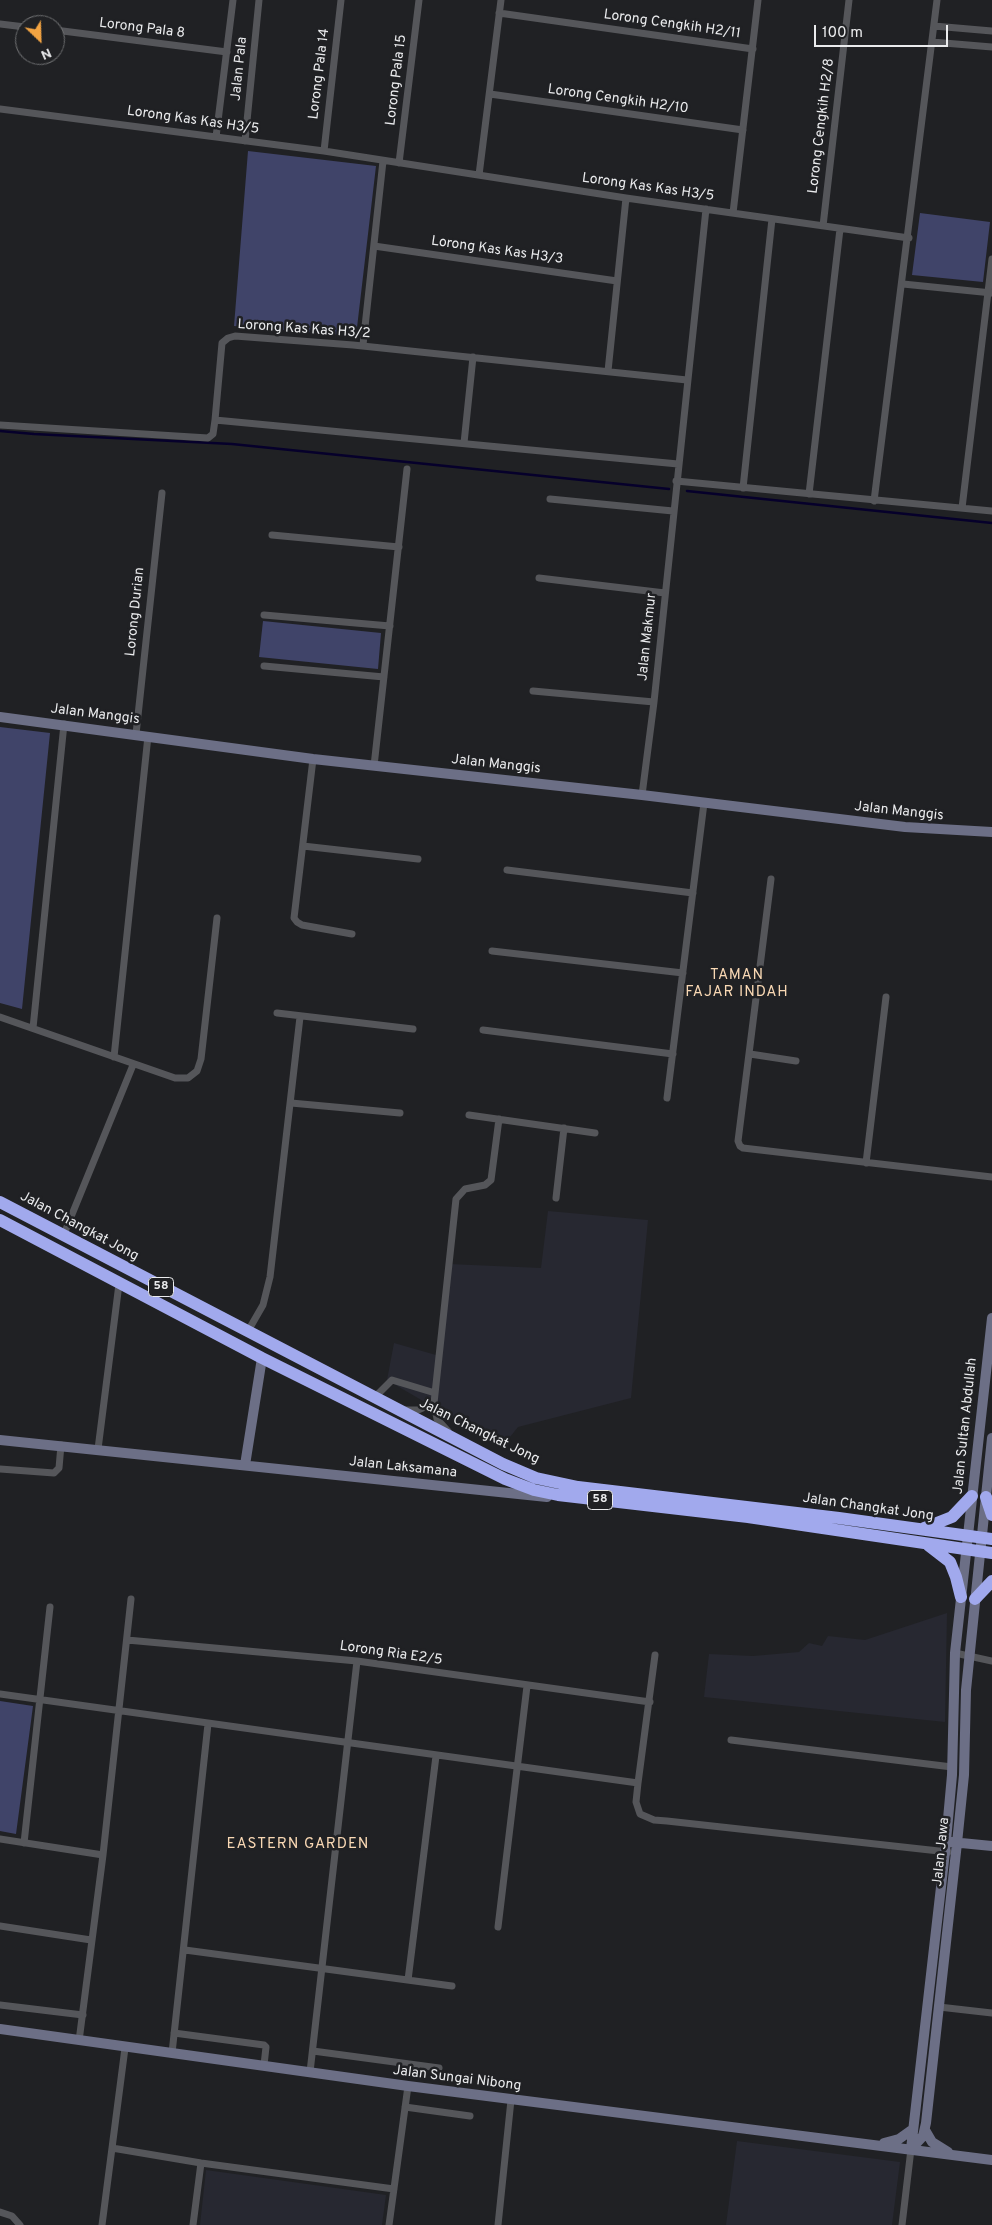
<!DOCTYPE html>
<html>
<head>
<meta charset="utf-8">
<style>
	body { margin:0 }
	#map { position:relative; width:992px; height:2225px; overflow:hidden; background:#202124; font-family:Overpass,sans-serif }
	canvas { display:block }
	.north { position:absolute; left:15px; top:15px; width:50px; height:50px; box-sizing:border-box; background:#202124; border:1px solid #717274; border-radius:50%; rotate:156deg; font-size:14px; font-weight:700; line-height:20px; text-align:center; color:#eaebed }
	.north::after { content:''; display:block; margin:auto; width:18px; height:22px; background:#f3a442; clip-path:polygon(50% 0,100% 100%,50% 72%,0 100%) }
	.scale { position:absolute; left:814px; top:25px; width:134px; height:22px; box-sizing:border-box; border:2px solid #eaebed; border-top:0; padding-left:6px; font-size:15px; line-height:18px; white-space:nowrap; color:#eaebed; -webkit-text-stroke:4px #202124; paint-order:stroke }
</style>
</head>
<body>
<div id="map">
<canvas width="992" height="2225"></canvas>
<div class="north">N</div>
<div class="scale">100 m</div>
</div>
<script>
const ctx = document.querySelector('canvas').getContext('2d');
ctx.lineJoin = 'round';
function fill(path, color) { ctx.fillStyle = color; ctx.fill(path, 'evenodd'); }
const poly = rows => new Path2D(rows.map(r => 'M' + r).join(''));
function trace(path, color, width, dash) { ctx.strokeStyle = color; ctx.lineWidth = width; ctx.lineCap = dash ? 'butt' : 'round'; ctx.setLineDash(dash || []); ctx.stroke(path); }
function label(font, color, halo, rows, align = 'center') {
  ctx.font = font + ' Overpass,sans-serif'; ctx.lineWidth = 5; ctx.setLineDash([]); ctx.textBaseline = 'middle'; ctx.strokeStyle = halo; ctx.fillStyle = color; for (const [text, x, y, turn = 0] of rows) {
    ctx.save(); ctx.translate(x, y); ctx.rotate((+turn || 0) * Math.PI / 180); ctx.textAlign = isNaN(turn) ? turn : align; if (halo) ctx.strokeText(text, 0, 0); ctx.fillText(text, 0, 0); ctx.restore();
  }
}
fill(poly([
	[548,1211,648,1220,631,1398,518,1427,502,1447,387,1380,394,1343,436,1355,449,1264,541,1268],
	[947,1613,945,1722,704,1697,709,1654,753,1656,799,1652,809,1643,822,1646,828,1636,865,1640],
	[737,2141,900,2162,892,2225,726,2225],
	[206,2170,386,2195,382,2225,200,2225]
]), '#272831');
fill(poly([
	[248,151,376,166,356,336,234,326],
	[920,213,990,222,983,282,912,275],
	[263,621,381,633,378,669,259,657],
	[0,727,50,733,22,1009,0,1003],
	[0,1701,33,1706,16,1834,0,1831]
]), '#404469');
trace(poly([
	[0,431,34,434,232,444,669,489],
	[687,491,992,523]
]), '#06002b', 2.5);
trace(poly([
	[499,13,753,49],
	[0,24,25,27],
	[934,26,992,31],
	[55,30,227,52],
	[932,42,992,47],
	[490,94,743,130],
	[0,109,324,151,626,198,909,238],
	[216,137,233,0],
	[245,141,259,0],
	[324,151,341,0],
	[399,163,419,0],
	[479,175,501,0],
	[733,213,758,0],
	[823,226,849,0],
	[374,246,617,281],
	[903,284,992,293],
	[363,345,383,161],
	[608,371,626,198],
	[0,425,208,438,213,434,215,420],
	[464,443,473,357],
	[678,464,215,420,222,343,228,338,235,336,353,345,687,380],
	[676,481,992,511],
	[743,488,772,219],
	[809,494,840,229],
	[550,499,673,511],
	[874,501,937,0],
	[962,508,992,259],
	[272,535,399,547],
	[539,578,665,593],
	[264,615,390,626],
	[264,666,384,677],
	[533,691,654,702],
	[136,734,162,493],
	[313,759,294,918,297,922,302,925,352,934],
	[374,766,407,469],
	[642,795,654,702,706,209],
	[303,846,418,859],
	[507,870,693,893],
	[771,879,738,1141,740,1146,743,1148,992,1177],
	[492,951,683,973],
	[277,1013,413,1029],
	[0,1017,175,1078,188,1078,197,1071,201,1059,217,918],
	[33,1028,64,724],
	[483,1030,673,1054],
	[750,1054,796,1061],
	[114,1057,148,736],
	[667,1098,704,803],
	[291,1103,400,1113],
	[469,1115,595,1133],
	[866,1163,886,997],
	[556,1198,564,1128],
	[64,1234,133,1065],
	[248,1331,263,1305,270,1277,300,1017],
	[375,1397,392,1380,435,1393],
	[406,1410,418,1410,434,1403],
	[448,1431,437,1419,434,1403,456,1199,465,1189,485,1185,491,1180,499,1119],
	[98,1449,119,1284],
	[0,1469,54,1473,59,1468,61,1445],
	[127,1640,357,1661,650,1702],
	[955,1653,992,1661],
	[655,1655,638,1783,636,1802,640,1814,654,1820,667,1821,948,1852],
	[0,1694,638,1783],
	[731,1740,952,1767],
	[0,1839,103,1855],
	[24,1843,50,1607],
	[0,1926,91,1940],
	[498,1927,527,1686],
	[185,1950,452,1986],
	[408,1980,436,1756],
	[0,2005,83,2015],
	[939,2007,992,2013],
	[174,2033,264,2045,266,2047,264,2065],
	[79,2041,103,1855,131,1599],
	[313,2051,439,2068],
	[172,2053,208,1724],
	[310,2072,357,1661],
	[405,2107,470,2116],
	[112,2148,201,2163,394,2189],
	[0,2212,12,2216,20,2225],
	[102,2225,125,2048],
	[193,2225,201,2163],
	[389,2225,408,2086],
	[498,2225,511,2100],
	[902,2225,911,2149]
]), '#55565a', 7);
trace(poly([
	[0,717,313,759,642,795,905,827,992,832],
	[0,1440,547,1497],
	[245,1465,262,1358],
	[951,1842,992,1846],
	[0,2029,408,2086,992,2160],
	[925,2130,932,2142,948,2152],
	[884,2143,899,2139,913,2129],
	[911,2149,945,1852,952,1775,955,1653,992,1318],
	[911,2149,923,2136,926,2123,957,1843,964,1775,966,1690,992,1438]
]), '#6c6f86', 10);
trace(poly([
	[0,1202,503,1464,536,1478,578,1487,839,1518,992,1539],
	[0,1220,262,1358,505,1479,534,1490,558,1495,748,1517,992,1553],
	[986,1497,992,1515],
	[924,1528,952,1517,972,1496],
	[928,1545,950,1562,956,1577,961,1597],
	[975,1599,992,1581]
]), '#a1a9ed', 12);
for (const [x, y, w] of [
	[161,1287,25],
	[600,1500,25]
]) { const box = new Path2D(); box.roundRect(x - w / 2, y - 9.5, w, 19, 4); ctx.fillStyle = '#202124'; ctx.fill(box); trace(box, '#eaebed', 1); }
label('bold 12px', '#eaebed', null, [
	["58",161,1287],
	["58",600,1500]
]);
label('14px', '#eaebed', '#202124', [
	["Lorong Cengkih H2/11",672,25,8],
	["Lorong Pala 8",142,29,7],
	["Jalan Pala",240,69,-84],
	["Lorong Pala 14",320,74,-83],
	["Lorong Pala 15",397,80,-83],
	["Lorong Cengkih H2/10",618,100,8],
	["Lorong Kas Kas H3/5",193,121,8],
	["Lorong Cengkih H2/8",822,126,-83],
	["Lorong Kas Kas H3/5",648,188,8],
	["Lorong Kas Kas H3/3",497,251,8],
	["Lorong Kas Kas H3/2",304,330,4],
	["Lorong Durian",136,612,-84],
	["Jalan Makmur",648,637,-84],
	["Jalan Manggis",95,715,7],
	["Jalan Manggis",496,765,6],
	["Jalan Manggis",899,812,6],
	["Jalan Changkat Jong",79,1227,28],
	["Jalan Sultan Abdullah",966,1426,-84],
	["Jalan Changkat Jong",479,1432,26],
	["Jalan Laksamana",403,1468,6],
	["Jalan Changkat Jong",868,1508,8],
	["Lorong Ria E2/5",391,1654,8],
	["Jalan Jawa",942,1852,-84],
	["Jalan Sungai Nibong",457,2079,7]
]);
ctx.letterSpacing = '1px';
label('15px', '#f9d8b4', '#202124', [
	["TAMAN",737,976],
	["FAJAR INDAH",737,993],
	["EASTERN GARDEN",298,1845]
]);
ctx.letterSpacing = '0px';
</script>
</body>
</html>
